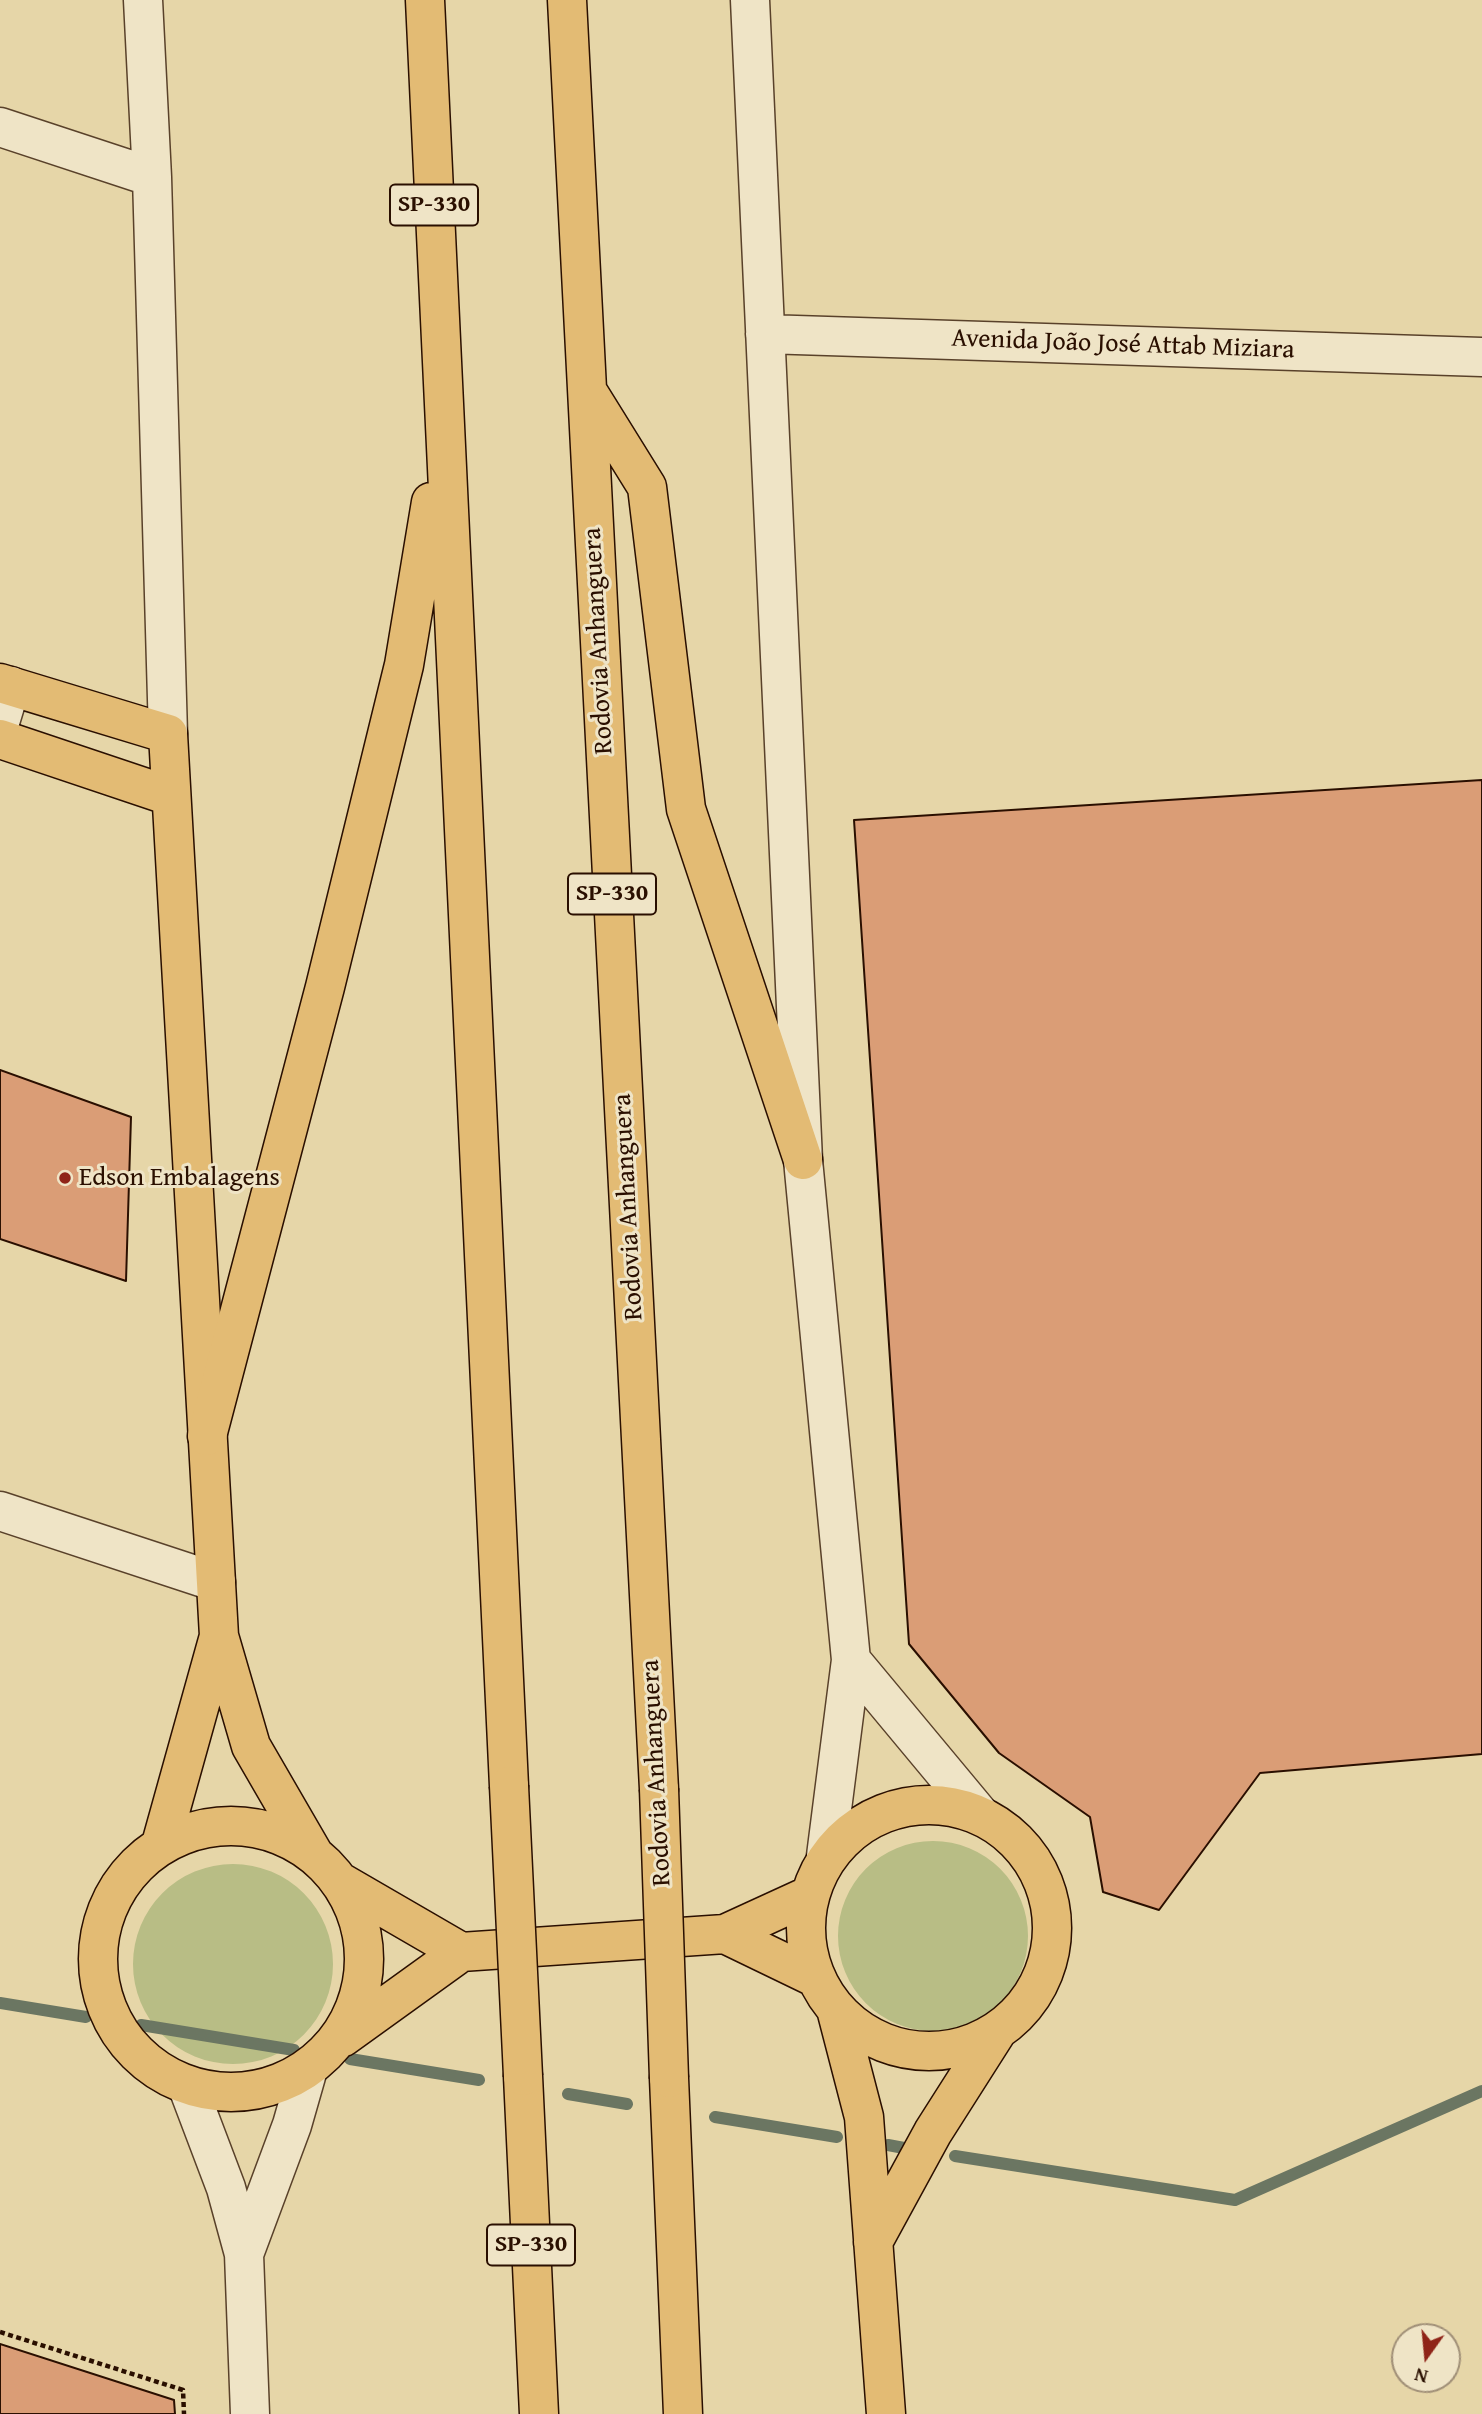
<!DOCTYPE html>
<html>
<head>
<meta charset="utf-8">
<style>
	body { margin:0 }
	#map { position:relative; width:1482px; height:2414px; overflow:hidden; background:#e6d6a8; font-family:"Gentium Book Plus",serif }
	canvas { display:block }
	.north { position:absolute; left:1391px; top:2323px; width:70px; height:70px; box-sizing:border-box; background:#efe4c6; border:2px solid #a08f77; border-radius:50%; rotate:195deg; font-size:19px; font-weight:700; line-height:28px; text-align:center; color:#2a0f00 }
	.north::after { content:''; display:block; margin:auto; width:24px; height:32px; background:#8f2418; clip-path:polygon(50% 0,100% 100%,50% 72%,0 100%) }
</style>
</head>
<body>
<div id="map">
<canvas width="1482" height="2414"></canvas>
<div class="north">N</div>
</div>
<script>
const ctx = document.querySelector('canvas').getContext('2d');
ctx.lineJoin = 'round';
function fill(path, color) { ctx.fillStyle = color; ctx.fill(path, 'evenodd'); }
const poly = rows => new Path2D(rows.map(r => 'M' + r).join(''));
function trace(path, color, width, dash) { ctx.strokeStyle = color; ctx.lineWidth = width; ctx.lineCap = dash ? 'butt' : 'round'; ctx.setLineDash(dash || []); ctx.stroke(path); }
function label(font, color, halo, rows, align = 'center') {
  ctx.font = font + ' "Gentium Book Plus",serif'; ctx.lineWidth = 6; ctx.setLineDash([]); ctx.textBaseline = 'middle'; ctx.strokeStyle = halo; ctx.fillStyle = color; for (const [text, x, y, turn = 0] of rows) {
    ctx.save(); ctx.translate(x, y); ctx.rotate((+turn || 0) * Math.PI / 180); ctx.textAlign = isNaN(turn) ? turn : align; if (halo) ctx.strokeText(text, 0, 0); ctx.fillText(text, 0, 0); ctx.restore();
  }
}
fill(poly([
	'838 1936a95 95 0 1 1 190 0a95 95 0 1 1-190 0Z',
	'133 1964a100 100 0 1 1 200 0a100 100 0 1 1-200 0Z'
]), '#b8bd85');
trace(poly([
	[0,2003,86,2017],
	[141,2025,294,2050],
	[350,2059,479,2080],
	[568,2094,627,2104],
	[715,2117,837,2137],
	[888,2145,904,2148],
	[955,2156,1235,2200,1482,2091]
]), '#6b7662', 12);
const building = poly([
	[1482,780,1482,1754,1260,1773,1159,1910,1103,1892,1090,1817,999,1753,909,1644,854,820,1482,780],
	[0,1070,131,1117,126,1281,0,1239,0,1070],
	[0,2344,174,2400,175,2414,0,2414,0,2344]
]);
fill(building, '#da9d76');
trace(building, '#2a0f00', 2);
const minor = poly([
	[143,0,152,177,168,734],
	[750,0,803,1160,851,1660,826,1856],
	[0,127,152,177],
	[765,334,1482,357],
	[0,722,11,686],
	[0,1511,216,1582],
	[851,1660,980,1815],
	[187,2085,226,2188,244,2254,250,2414],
	[244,2254,292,2125,308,2069]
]);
const major = poly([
	[0,683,168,734,219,1636,251,1746,313,1853],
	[0,739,170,796],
	'806 1928a123 123 0 1 1 246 0a123 123 0 1 1-246 0Z',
	'98 1959a133 133 0 1 1 266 0a133 133 0 1 1-266 0Z',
	[161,1844,219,1636],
	[342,1883,461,1952],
	[725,1934,814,1977],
	[837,2013,864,2117,886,2414],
	[343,2037,461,1952,725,1934,808,1896],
	[873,2242,933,2132,996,2033]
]);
const highway = poly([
	[425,0,509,1786],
	[567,0,659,1789],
	[588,392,647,487,686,809,803,1160],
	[207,1436,325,987,404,665,431,502],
	[523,2076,539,2414],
	[669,2078,683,2414]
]);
trace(minor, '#59412a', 41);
trace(major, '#2a0f00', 41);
trace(highway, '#2a0f00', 41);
trace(poly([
	[0,2332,183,2390,184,2414]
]), '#2a0f00', 4.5, [5, 3.5]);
trace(minor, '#efe4c6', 38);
trace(major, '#e3bb74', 38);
trace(highway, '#e3bb74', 38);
const highwayBridge = poly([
	[509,1786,523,2076],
	[659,1789,669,2078]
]);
trace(highwayBridge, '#2a0f00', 41, []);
trace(highwayBridge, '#e3bb74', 38);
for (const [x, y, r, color] of [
	[65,1178,7,"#8f2418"]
]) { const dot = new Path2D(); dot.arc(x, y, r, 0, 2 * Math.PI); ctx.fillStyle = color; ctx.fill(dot); trace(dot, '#efe4c6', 2.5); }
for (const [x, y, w] of [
	[434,205,88],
	[612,894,88],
	[531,2245,88]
]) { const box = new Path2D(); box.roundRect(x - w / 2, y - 20.5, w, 41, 5); ctx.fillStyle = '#efe4c6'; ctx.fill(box); trace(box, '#2a0f00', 2); }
label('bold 24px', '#2a0f00', null, [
	["SP-330",434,205],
	["SP-330",612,894],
	["SP-330",531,2245]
]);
label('26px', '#2a0f00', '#efe4c6', [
	["Avenida João José Attab Miziara",1123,345,2],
	["Rodovia Anhanguera",599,641,-93],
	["Rodovia Anhanguera",629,1207,-93],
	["Rodovia Anhanguera",657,1773,-93]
]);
label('26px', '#2a0f00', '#efe4c6', [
	["Edson Embalagens",79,1178]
], 'left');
</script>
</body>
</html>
